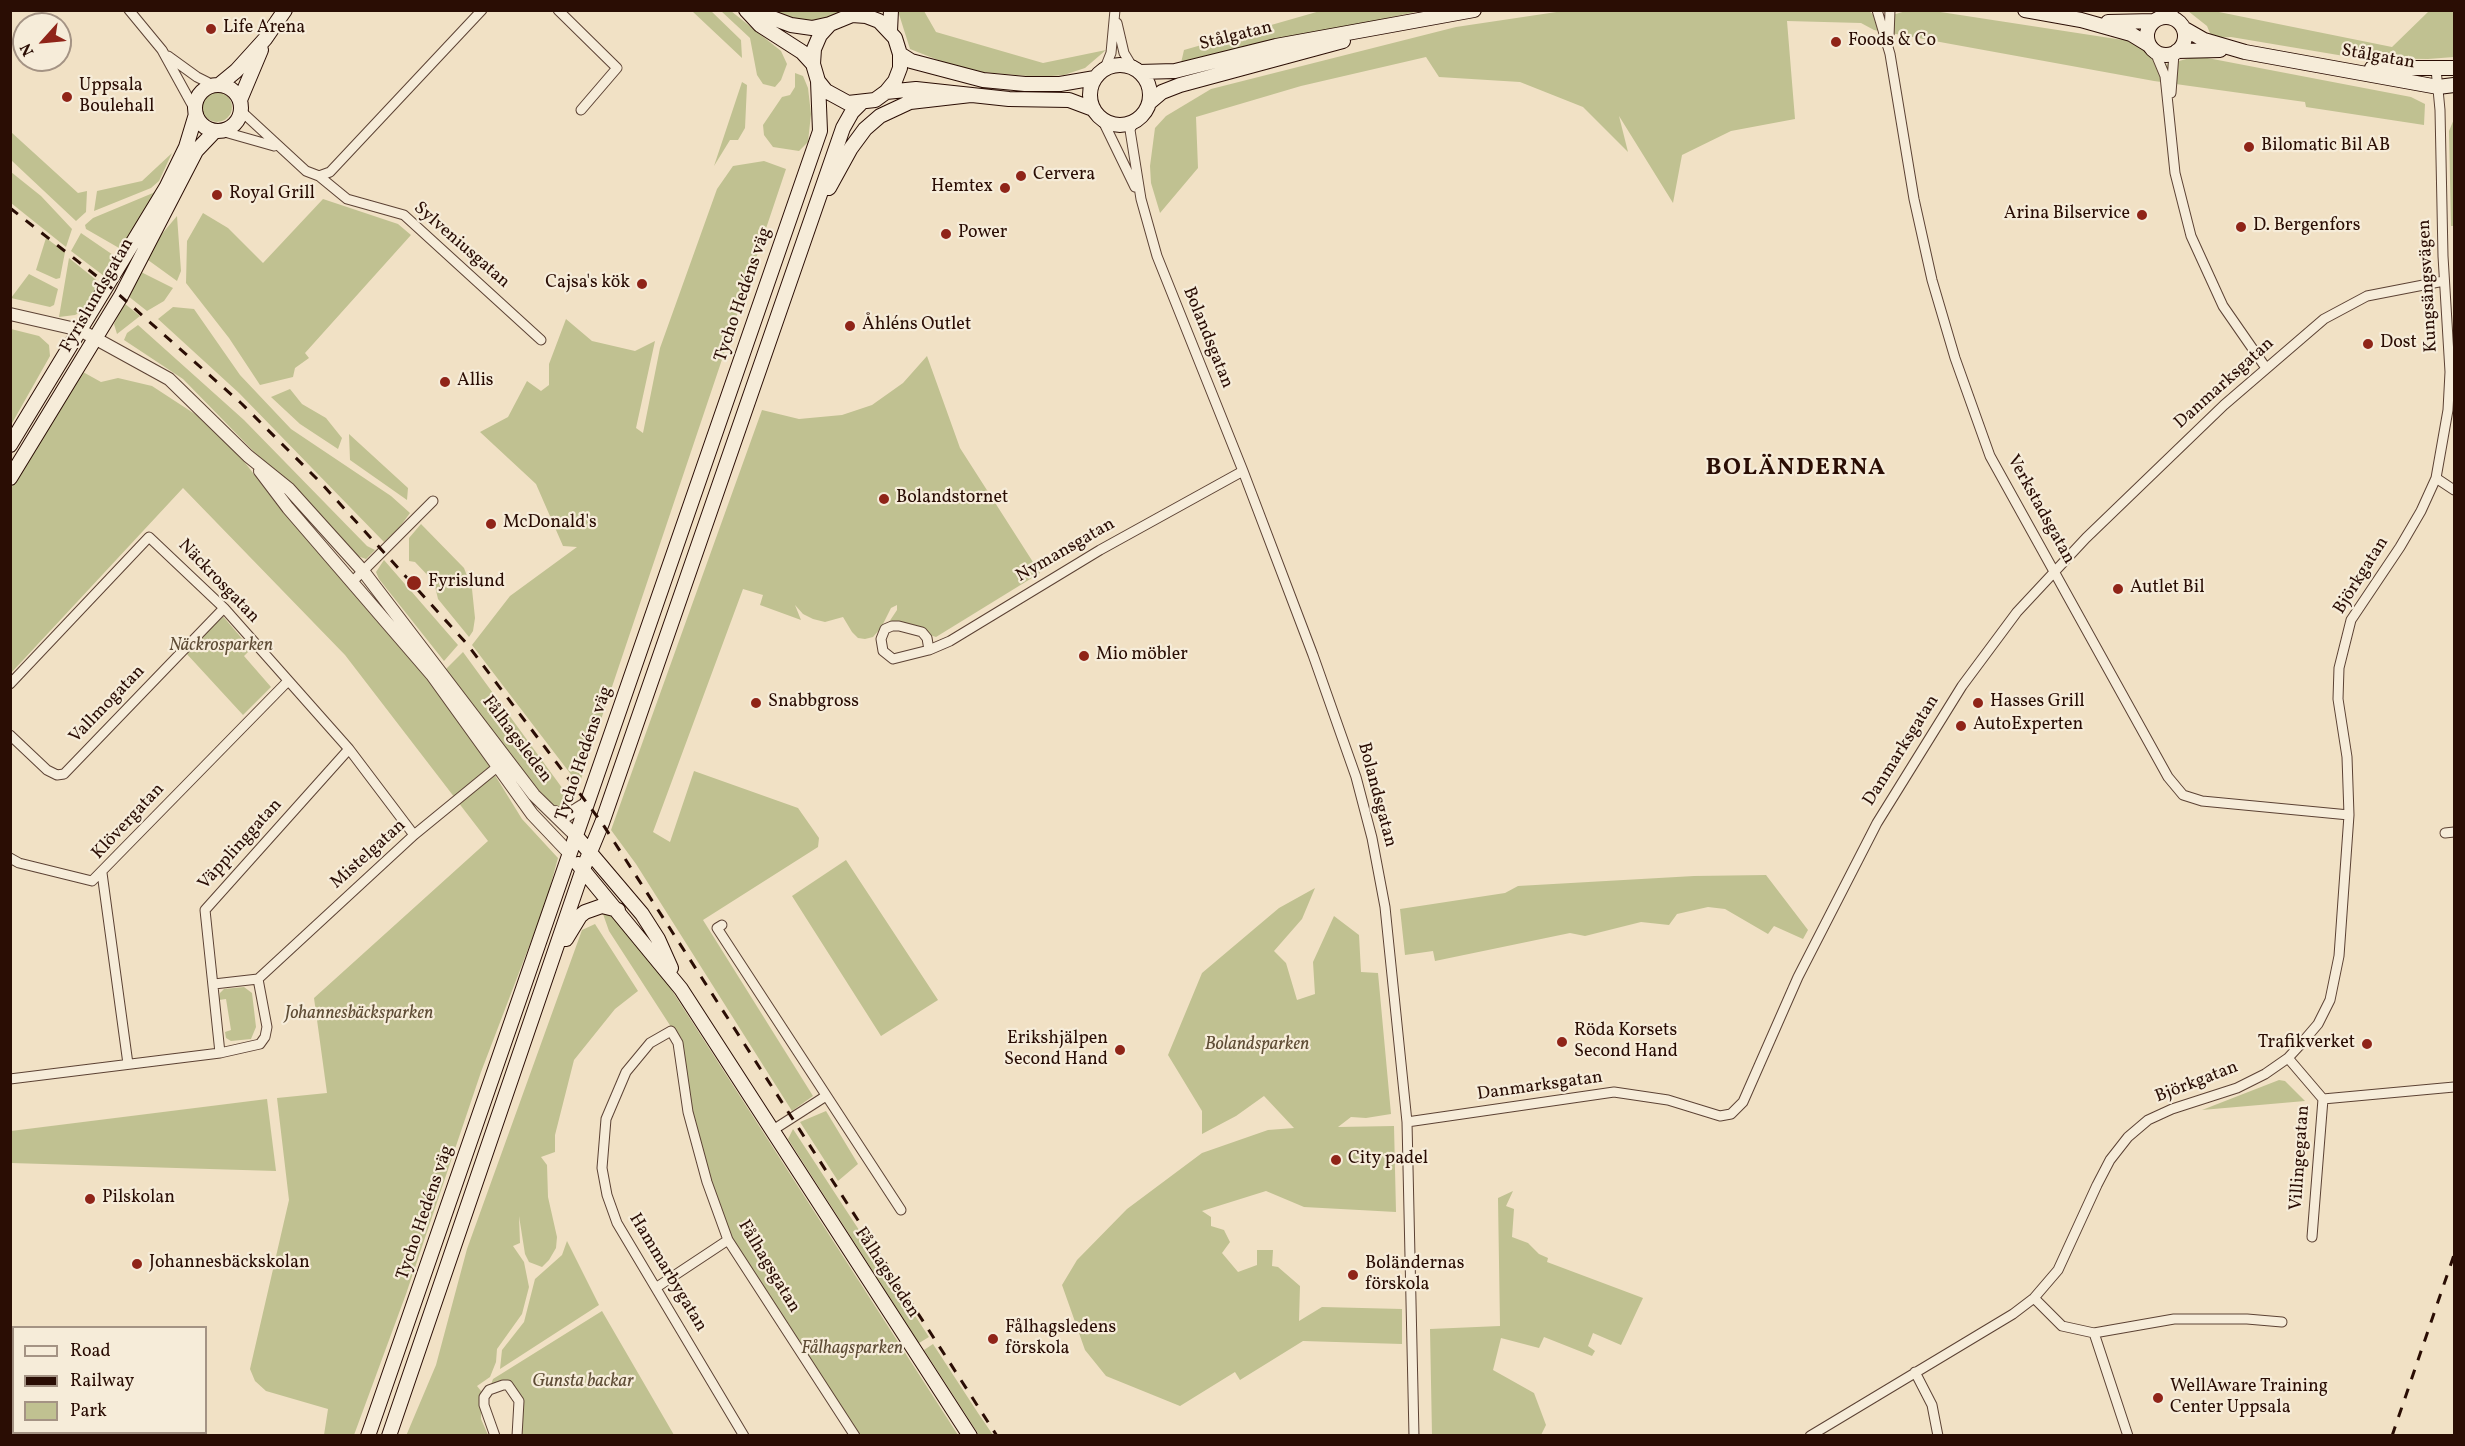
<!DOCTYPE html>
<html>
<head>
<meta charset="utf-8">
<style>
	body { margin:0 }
	#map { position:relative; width:2465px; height:1446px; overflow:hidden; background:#f1e1c5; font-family:Vollkorn,serif }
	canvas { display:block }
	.frame { position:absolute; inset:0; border:12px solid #2a0d04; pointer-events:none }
	.legend { position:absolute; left:12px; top:1326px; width:195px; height:108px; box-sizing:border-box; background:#f6ecd9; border:2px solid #a49384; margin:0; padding:8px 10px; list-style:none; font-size:18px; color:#2a0d04 }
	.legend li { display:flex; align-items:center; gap:12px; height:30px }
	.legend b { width:30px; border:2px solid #a49384 }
	.north { position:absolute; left:12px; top:12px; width:60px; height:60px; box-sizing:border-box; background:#f6ecd9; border:2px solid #a49384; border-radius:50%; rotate:243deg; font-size:16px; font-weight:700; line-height:24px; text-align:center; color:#2a0d04 }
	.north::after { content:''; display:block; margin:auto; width:21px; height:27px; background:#8f2418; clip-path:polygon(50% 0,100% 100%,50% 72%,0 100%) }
</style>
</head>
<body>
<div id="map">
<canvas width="2465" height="1446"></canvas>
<div class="frame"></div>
<ul class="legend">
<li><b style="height:8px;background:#f6ecd9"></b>Road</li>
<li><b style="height:8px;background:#2a0d04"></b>Railway</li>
<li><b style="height:16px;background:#c0c191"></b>Park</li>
</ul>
<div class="north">N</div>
</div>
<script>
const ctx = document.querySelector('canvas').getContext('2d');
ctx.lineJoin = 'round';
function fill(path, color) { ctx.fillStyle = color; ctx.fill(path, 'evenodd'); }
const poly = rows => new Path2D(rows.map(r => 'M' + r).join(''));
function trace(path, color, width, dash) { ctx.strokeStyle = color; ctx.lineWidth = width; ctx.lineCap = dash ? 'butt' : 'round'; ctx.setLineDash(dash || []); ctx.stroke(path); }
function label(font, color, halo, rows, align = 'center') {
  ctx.font = font + ' Vollkorn,serif'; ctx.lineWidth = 4.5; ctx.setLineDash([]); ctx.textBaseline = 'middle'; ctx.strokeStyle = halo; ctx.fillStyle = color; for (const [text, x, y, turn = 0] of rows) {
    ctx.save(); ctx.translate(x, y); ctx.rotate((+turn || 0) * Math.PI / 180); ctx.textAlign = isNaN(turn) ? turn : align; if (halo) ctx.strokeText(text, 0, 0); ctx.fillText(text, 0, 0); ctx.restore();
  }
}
fill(poly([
	[1570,10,1868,10,1878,19,1906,11,1934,11,2136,42,2161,66,2197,56,2411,97,2425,104,2424,125,2306,107,2305,102,2154,81,1874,30,1861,23,1787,21,1795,119,1731,131,1682,155,1673,203,1619,116,1628,152,1583,107,1520,82,1439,77,1426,57,1301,86,1196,117,1198,168,1160,213,1151,183,1150,166,1155,128,1166,116,1211,89,1456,27],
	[692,11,711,11,741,40,742,58],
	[721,11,731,11,781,51,787,64,781,80,775,87,763,84,757,75,750,38],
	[766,11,844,11,823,21,802,21,775,16],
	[898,11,924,11,936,32,1043,63,1106,50,1085,68,1064,75,1039,77,982,72,948,64,910,49],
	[1320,11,1420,11,1181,63,1184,50],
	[2188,11,2214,11,2392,47,2429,11,2454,11,2454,57,2428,59,2356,58,2231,37,2212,38,2207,26],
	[795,73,803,76,808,88,811,114,808,142,799,151,773,147,764,135,763,125,782,97,790,95,795,87],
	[742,82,747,85,745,128,738,140,730,140,714,166],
	'202 107a15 15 0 1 1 30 0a15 15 0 1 1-30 0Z',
	[2454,119,2454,226,2451,226,2449,131],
	[11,132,78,193,87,191,86,212,76,221,11,160],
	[172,153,159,181,151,188,94,211,97,191,142,181],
	[764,161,786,169,579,785,472,645,510,596,577,547,563,546,536,484,480,432,508,417,527,381,541,391,549,385,549,364,566,319,592,341,635,351,655,341,636,428,643,433,660,348,717,189,733,166],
	[11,172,41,196,72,229,66,247,11,203],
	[163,184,127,243,119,248,86,229,85,225,93,218,153,193],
	[323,199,398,224,411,235,305,353,309,358,295,368,293,377,260,385,229,338,186,283,187,241,203,213,228,228,263,263],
	[177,216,181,271,177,281,148,260,161,235],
	[81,233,116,257,104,276,71,251],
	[46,238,65,252,60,278,56,279,36,270],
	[69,258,100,283,83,311,75,315,59,317],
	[141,272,173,288,164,301,147,311,128,296],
	[29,274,58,289,54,305,50,307,11,298],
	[124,303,140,316,117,334,114,324],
	[173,307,194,309,240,375,291,429,391,496,410,513,399,528,384,542,239,393,158,319],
	[138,325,244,420,367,546,375,550,366,559,355,555,183,379,124,340,127,333],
	[11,329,39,336,49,345,50,356,11,425],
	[927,356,960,448,1040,573,936,637,889,622,897,610,897,605,891,608,881,628,873,637,865,639,858,638,852,632,843,617,825,622,813,619,803,614,795,605,801,620,760,605,763,595,743,589,653,832,670,842,694,771,798,808,819,838,818,847,703,920,813,1096,792,1111,636,864,611,830,762,410,799,419,842,415,872,405,903,383],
	[83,372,101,382,118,378,152,386,201,418,243,460,283,512,427,679,480,751,522,819,558,858,546,902,481,1072,406,1294,354,1435,324,1435,328,1409,266,1391,255,1381,250,1369,289,1200,277,1098,327,1093,314,998,488,841,345,655,183,488,11,673,10,490],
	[290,389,302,404,326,418,342,438,338,449,300,424,271,397],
	[349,434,408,488,407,500,350,460],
	[421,524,464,568,472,589,475,618,473,631,469,637,438,599,434,582,415,562,409,561,409,538],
	[384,560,458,645,444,661,379,579,376,572],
	[221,614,251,649,244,656,271,687,243,715,185,652],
	[463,652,568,796,575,796,567,809,557,810,534,785,445,670],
	[846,860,938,1000,881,1036,792,896],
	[1766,875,1808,930,1803,939,1774,926,1768,934,1725,909,1708,907,1677,914,1669,925,1641,922,1585,936,1570,933,1435,961,1433,951,1405,955,1400,909,1505,893,1518,886,1694,876],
	[1315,888,1302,919,1274,951,1286,963,1297,1000,1315,994,1313,962,1334,916,1359,935,1361,972,1378,973,1391,1114,1366,1118,1351,1117,1338,1127,1394,1126,1396,1212,1304,1207,1266,1191,1202,1211,1211,1217,1211,1226,1224,1230,1230,1242,1222,1253,1238,1272,1257,1265,1257,1250,1273,1250,1272,1266,1278,1267,1300,1286,1299,1321,1322,1307,1402,1309,1402,1344,1303,1341,1240,1380,1235,1372,1180,1406,1106,1376,1085,1350,1062,1285,1077,1260,1127,1209,1202,1153,1268,1130,1294,1128,1264,1096,1236,1116,1202,1134,1202,1111,1168,1055,1202,973,1279,908],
	[597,911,613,916,669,986,958,1435,855,1435,728,1240,688,1112,678,1043,682,1039,673,1030,609,931,603,914,597,914],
	[595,924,638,991,615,1009,574,1060,555,1135,555,1152,541,1157,547,1165,548,1197,557,1237,556,1248,549,1260,542,1267,529,1262,525,1254,519,1216,520,1243,513,1246,524,1262,529,1287,522,1314,497,1349,496,1362,490,1377,477,1386,481,1391,481,1419,488,1435,406,1436,436,1365,467,1249,582,930],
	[244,987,252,993,256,1027,251,1039,231,1041,226,1038,225,1032,231,1030,226,999,219,1000,220,993,224,989],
	[2279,1080,2285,1081,2305,1101,2202,1110],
	[267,1099,276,1171,11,1163,11,1131],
	[826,1111,858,1164,838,1181,800,1122],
	[793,1129,929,1337,919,1343,788,1139],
	[1513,1191,1506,1206,1514,1209,1512,1237,1528,1243,1539,1254,1548,1258,1547,1262,1643,1298,1621,1345,1593,1333,1588,1346,1595,1351,1592,1356,1544,1337,1539,1348,1501,1338,1493,1370,1534,1393,1546,1425,1541,1435,1432,1435,1430,1329,1500,1326,1498,1198],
	[567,1241,599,1305,500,1369,502,1350,524,1322,535,1279,562,1255],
	[602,1311,674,1435,517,1435,519,1402,508,1385,489,1390,493,1379],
	[933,1344,978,1413,993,1435,979,1435,924,1350]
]), '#c0c191');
const minor = poly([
	[129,10,162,50,195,110],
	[558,10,617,68,581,110],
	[1877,10,1890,54,1914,199,1932,280,1955,358,1990,456,2168,777,2183,795,2202,801,2349,815],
	[2172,10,2175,19],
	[2159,18,2161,10],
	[1117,23,1124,53,1133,68],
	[1889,37,1890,10],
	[2155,52,2165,76,2175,173,2191,236,2223,306,2266,368],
	[168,56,197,77,213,85],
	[1105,68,1111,53,1115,10],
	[2171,93,2174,54],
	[241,111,306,171,319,176,330,172,482,10],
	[1102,119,1135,187],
	[1133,123,1130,130,1141,199,1157,256,1243,471,1313,655,1356,777,1372,838,1385,907,1407,1122,1414,1436],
	[221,131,274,146],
	[319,176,347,199,404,215,541,340],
	[2436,478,2454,490],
	[353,581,433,501],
	[929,650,927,638,922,632,899,626,892,626,885,629,881,639,883,651,893,659,929,650,950,641,1100,550,1243,471],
	[10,684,149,537,224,608,349,749,414,835],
	[10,735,47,770,57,775,64,774,224,608],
	[2445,833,2454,832],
	[10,858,19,863,92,881,288,681],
	[102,873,128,1064],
	[722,925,717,928,901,1210],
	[214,984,258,979],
	[220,1053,205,910,349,749],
	[2288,1058,2323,1099,2312,1237],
	[10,1079,220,1053,260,1044,265,1037,267,1027,258,979,414,835,502,763],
	[2323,1099,2454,1087],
	[1407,1122,1614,1092,1668,1100,1720,1116,1731,1114,1743,1102,1798,977,1877,823,1962,686,2017,612,2086,538,2224,405,2324,319,2367,296,2444,281],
	[773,1130,826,1096],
	[657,1287,728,1240],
	[2034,1298,2062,1326,2094,1333,2174,1319,2247,1319,2282,1322],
	[2094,1333,2128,1436],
	[1915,1372,1932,1405,1938,1436],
	[10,1428,14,1429],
	[29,1432,41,1436],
	[495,1436,484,1405,484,1397,489,1390,503,1385,508,1385,519,1401,517,1436],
	[744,1436,617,1223,607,1195,602,1168,606,1119,626,1072,650,1043,671,1031,678,1043,688,1112,707,1182,728,1240,855,1436],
	[1810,1436,2013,1314,2034,1298,2058,1270,2097,1185,2110,1160,2128,1137,2148,1120,2172,1109,2237,1088,2265,1074,2288,1058,2300,1045,2318,1024,2330,1000,2339,956,2349,815,2347,757,2338,699,2339,668,2351,620,2400,547,2421,511,2436,478,2448,410,2450,372,2443,256,2440,110,2436,69]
]);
const tertiary = poly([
	[10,314,80,330,169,379,248,456,289,489,363,571,534,795,575,835],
	[260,471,288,508,432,675,532,814,569,853],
	[554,812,566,816,587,803]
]);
const secondary = poly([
	[746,10,760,25,802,52,813,64,818,81,826,91,848,103,875,100,886,92,895,81,900,68,900,54,895,38,879,21,866,16,852,15,830,24,820,35,814,49,813,64],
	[751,10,791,25,812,28,830,24],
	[2025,10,2081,20,2131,34,2149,45],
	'2147 36a19 19 0 1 1 38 0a19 19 0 1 1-38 0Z',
	[2108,22,2154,21],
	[2183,28,2204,40,2245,52,2438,87,2454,85],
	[890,31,891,10],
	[2177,51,2220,50],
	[900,54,911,61,983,80,1025,84,1060,84,1095,78],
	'1090 95a30 30 0 1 1 60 0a30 30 0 1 1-60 0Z',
	[2372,68,2454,68],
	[1139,72,1175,71,1276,46,1474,10],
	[219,85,236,71,265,39,285,10],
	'195 108a23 23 0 1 1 46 0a23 23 0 1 1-46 0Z',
	[886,92,916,89,1009,99,1069,100,1093,109],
	[240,100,261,50],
	[1149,103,1162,92,1180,85,1343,41],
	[829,188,851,148,865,129,880,116,910,102,971,95],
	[10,445,166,188,186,147,196,114],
	[10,478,121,296,196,151,215,131],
	[575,835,642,914,658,939,671,968],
	[578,864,681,989,970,1436],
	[566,939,580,916,585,912,602,906,618,910],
	[368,1436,820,131,818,81],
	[389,1436,583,869,602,823,843,128,852,112,861,103]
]);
trace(minor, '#5c4234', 11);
trace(tertiary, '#5c4234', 14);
trace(secondary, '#2a0d04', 16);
trace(minor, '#f6ecd9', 9);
trace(tertiary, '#f6ecd9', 12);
trace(secondary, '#f6ecd9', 14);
trace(poly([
	[10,208,108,285,242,404,321,483,467,644,602,823,997,1436],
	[2392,1436,2454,1255]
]), '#2a0d04', 3, [10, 10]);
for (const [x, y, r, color] of [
	[211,29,6,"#8f2418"],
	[1836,42,6,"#8f2418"],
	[67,97,6,"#8f2418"],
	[2249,147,6,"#8f2418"],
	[1021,176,6,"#8f2418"],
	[1005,188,6,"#8f2418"],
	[217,195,6,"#8f2418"],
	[2142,215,6,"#8f2418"],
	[2241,227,6,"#8f2418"],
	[946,234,6,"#8f2418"],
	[642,284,6,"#8f2418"],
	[850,326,6,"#8f2418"],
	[2368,344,6,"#8f2418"],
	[445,382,6,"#8f2418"],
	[884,499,6,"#8f2418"],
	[491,524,6,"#8f2418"],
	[414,583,8,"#8f2418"],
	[2118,589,6,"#8f2418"],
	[1084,656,6,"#8f2418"],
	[756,703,6,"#8f2418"],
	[1978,703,6,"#8f2418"],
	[1961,726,6,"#8f2418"],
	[1562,1042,6,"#8f2418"],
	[2367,1044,6,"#8f2418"],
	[1120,1050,6,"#8f2418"],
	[1336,1160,6,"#8f2418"],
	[90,1199,6,"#8f2418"],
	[137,1264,6,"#8f2418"],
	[1353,1275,6,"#8f2418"],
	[993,1339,6,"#8f2418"],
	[2158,1398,6,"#8f2418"]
]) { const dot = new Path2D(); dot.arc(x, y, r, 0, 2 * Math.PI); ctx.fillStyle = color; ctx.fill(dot); trace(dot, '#f6ecd9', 2); }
label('18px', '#2a0d04', '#f6ecd9', [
	["Life Arena",223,29],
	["Foods & Co",1848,42],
	["Uppsala",79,87],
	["Boulehall",79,108],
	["Bilomatic Bil AB",2261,147],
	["Cervera",1033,176],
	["Hemtex",993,188,"right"],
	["Royal Grill",229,195],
	["Arina Bilservice",2130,215,"right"],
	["D. Bergenfors",2253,227],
	["Power",958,234],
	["Cajsa's kök",630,284,"right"],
	["Åhléns Outlet",862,326],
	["Dost",2380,344],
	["Allis",457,382],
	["Bolandstornet",896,499],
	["McDonald's",503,524],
	["Fyrislund",428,583],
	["Autlet Bil",2130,589],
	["Mio möbler",1096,656],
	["Snabbgross",768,703],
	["Hasses Grill",1990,703],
	["AutoExperten",1973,726],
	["Röda Korsets",1574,1032],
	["Second Hand",1574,1053],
	["Erikshjälpen",1108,1040,"right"],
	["Second Hand",1108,1061,"right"],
	["Trafikverket",2355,1044,"right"],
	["City padel",1348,1160],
	["Pilskolan",102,1199],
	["Johannesbäckskolan",149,1264],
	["Boländernas",1365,1265],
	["förskola",1365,1286],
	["Fålhagsledens",1005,1329],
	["förskola",1005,1350],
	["WellAware Training",2170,1388],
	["Center Uppsala",2170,1409]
], 'left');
label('18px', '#2a0d04', '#f6ecd9', [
	["Stålgatan",1236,37,-14],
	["Stålgatan",2378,58,10],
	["Sylveniusgatan",461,246,41],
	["Kungsängsvägen",2429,286,-93],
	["Tycho Hedéns väg",744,295,-71],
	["Fyrislundsgatan",98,296,-60],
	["Bolandsgatan",1207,338,68],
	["Danmarksgatan",2225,384,-42],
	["Verkstadsgatan",2040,510,61],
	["Nymansgatan",1066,551,-30],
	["Björkgatan",2362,576,-58],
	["Näckrosgatan",218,582,46],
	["Vallmogatan",108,705,-46],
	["Fålhagsleden",516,740,53],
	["Danmarksgatan",1902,751,-58],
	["Tycho Hedéns väg",585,754,-71],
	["Bolandsgatan",1376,795,75],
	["Klövergatan",129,822,-47],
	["Väpplinggatan",241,845,-48],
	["Mistelgatan",369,855,-42],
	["Björkgatan",2197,1083,-21],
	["Danmarksgatan",1540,1087,-8],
	["Villingegatan",2301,1158,-86],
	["Tycho Hedéns väg",426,1213,-71],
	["Fålhagsgatan",768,1267,59],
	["Hammarbygatan",667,1273,59],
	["Fålhagsleden",886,1273,57]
]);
label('italic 18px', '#5e4c35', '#f6ecd9', [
	["Näckrosparken",221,647],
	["Johannesbäcksparken",359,1015],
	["Bolandsparken",1257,1046],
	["Fålhagsparken",852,1350],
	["Gunsta backar",583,1383]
]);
ctx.letterSpacing = '1.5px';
label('bold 24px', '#2a0d04', '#f6ecd9', [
	["BOLÄNDERNA",1796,470]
]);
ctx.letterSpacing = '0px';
</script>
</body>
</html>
